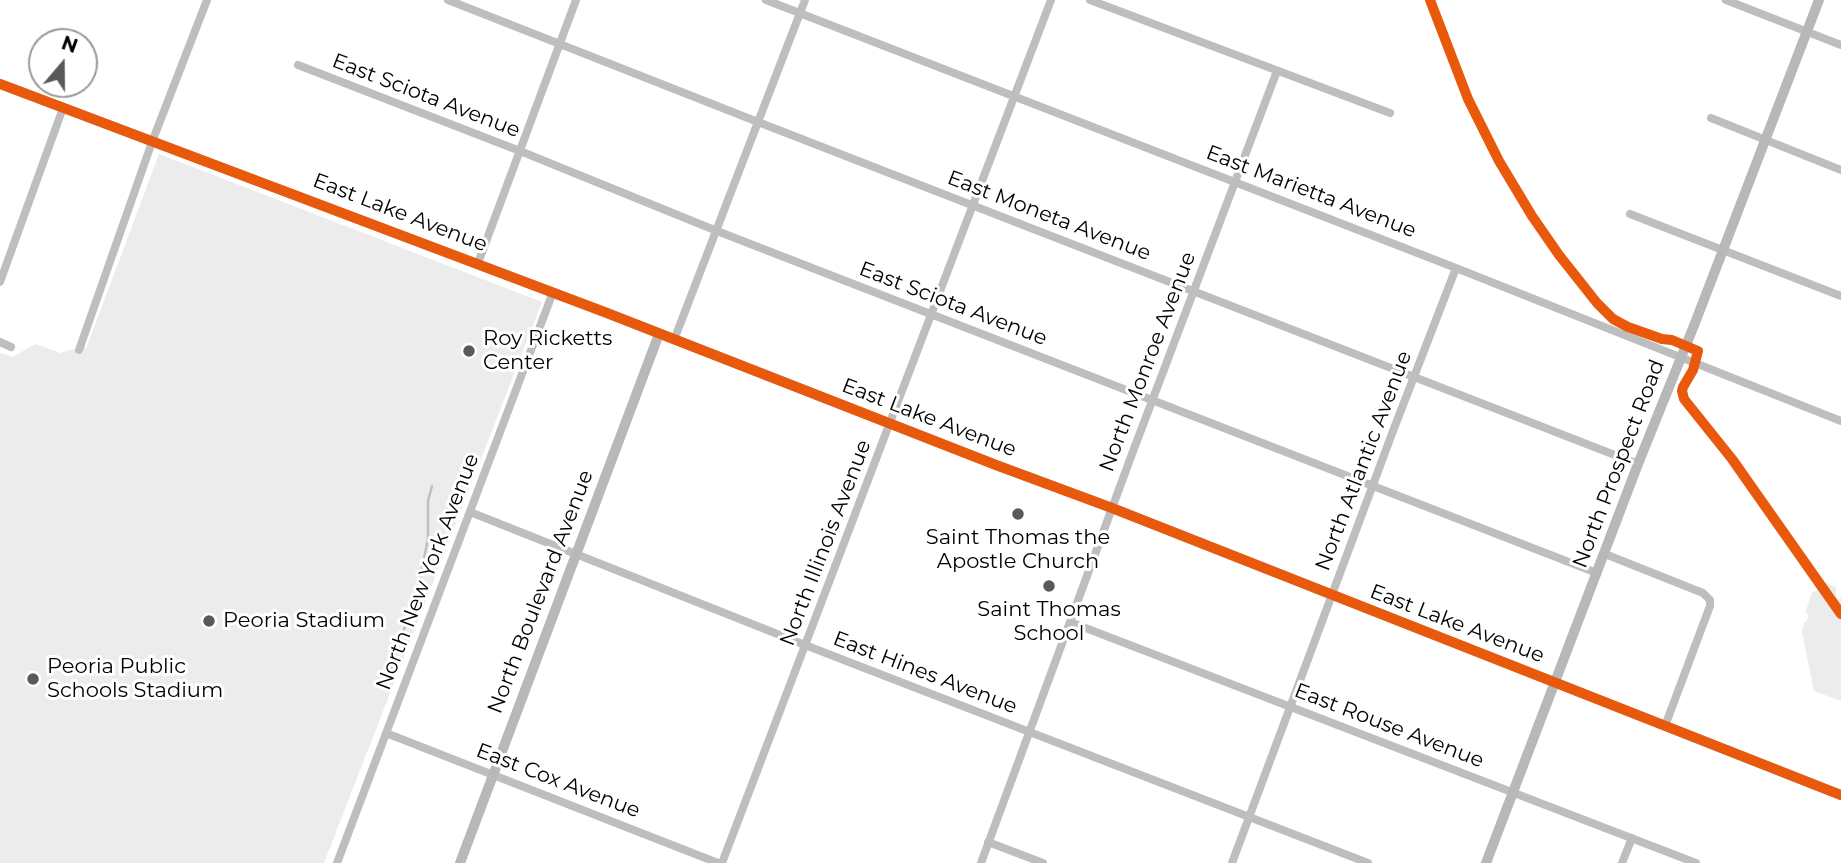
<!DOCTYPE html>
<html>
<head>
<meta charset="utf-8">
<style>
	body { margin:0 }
	#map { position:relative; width:1841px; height:863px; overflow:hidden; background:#fff; font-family:Montserrat,sans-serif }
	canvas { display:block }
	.north { position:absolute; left:28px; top:28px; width:70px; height:70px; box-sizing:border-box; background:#fff; border:2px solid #999; border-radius:50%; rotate:20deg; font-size:19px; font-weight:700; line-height:28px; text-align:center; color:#000 }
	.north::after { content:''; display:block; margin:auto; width:24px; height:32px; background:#595959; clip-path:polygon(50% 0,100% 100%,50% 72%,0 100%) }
</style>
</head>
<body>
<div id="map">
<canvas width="1841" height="863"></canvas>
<div class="north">N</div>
</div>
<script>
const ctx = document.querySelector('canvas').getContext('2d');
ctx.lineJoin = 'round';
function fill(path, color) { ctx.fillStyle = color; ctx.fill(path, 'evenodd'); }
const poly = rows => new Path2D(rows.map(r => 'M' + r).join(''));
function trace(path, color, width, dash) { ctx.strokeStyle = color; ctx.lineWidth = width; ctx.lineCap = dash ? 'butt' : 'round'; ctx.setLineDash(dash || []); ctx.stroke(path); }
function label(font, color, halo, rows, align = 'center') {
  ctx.font = font + ' Montserrat,sans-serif'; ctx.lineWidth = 6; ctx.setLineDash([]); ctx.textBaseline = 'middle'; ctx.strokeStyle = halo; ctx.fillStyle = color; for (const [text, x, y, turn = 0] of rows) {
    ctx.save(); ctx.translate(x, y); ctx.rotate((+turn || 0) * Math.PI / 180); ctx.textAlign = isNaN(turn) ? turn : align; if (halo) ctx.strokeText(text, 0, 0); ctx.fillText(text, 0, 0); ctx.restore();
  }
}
fill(poly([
	[159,154,542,302,324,863,0,863,0,355,1,353,12,357,36,344,60,353,85,346,86,349],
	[1821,581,1836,587,1836,597,1840,599,1841,597,1841,701,1814,691,1802,632,1804,623,1807,621,1808,616,1806,611,1812,592,1819,590]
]), '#ececec');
trace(poly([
	[389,674,418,588,428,539,428,501,432,486]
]), '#bfbfbf', 2.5);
trace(poly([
	[448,0,758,122,1638,464],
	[766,0,1456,268,1841,421],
	[1090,0,1390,113],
	[1726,0,1841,45],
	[298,65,520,151,717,231,1597,573],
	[1711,118,1841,170],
	[1630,214,1841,296],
	[478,263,576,0],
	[0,282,63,108],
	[674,340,805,0],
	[0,342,11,347],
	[79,350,152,142,207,0],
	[470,512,805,645,1368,863],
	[1605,554,1703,593,1710,600,1710,606,1665,726],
	[1070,622,1696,863],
	[386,733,718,863],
	[988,842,1043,863],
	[337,863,553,292],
	[722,863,1051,0],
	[981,863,1132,454,1277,71],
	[1232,863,1393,431,1456,268],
	[1622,863,1632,838]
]), '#bebebe', 8);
trace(poly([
	[0,84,607,313,996,465,1112,508,1841,795],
	[460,863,659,334],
	[1486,863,1638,464,1695,323,1819,0]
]), '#b8b8b8', 10);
trace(poly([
	[1430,0,1468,99,1499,161,1532,216,1559,255,1597,303,1613,319,1628,327,1662,339,1672,340,1698,351,1693,370,1683,387,1682,391,1684,399,1732,459,1841,614],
	[0,84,607,313,996,465,1112,508,1841,795]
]), '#e8590c', 10);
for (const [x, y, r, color] of [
	[469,351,7,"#595959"],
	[1018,514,7,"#595959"],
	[1049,586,7,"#595959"],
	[209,621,7,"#595959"],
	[33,679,7,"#595959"]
]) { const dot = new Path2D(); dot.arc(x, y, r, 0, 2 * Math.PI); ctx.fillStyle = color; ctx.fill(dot); trace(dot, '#fff', 2.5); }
label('21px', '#000', '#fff', [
	["East Sciota Avenue",426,96,21],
	["East Marietta Avenue",1311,192,21],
	["East Lake Avenue",400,213,21],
	["East Moneta Avenue",1049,216,21],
	["East Sciota Avenue",953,304,21],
	["North Monroe Avenue",1148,362,-69],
	["East Lake Avenue",929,418,21],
	["North Atlantic Avenue",1364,461,-69],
	["North Prospect Road",1619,464,-69],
	["North Illinois Avenue",826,543,-69],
	["North New York Avenue",428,572,-69],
	["North Boulevard Avenue",541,592,-69],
	["East Lake Avenue",1457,624,21],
	["East Hines Avenue",925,673,21],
	["East Rouse Avenue",1389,726,21],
	["East Cox Avenue",558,781,21]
]);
label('21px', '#000', '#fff', [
	["Roy Ricketts",483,339],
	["Center",483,363],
	["Saint Thomas the",1018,538,"center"],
	["Apostle Church",1018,562,"center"],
	["Saint Thomas",1049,610,"center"],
	["School",1049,634,"center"],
	["Peoria Stadium",223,621],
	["Peoria Public",47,667],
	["Schools Stadium",47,691]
], 'left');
</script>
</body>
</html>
